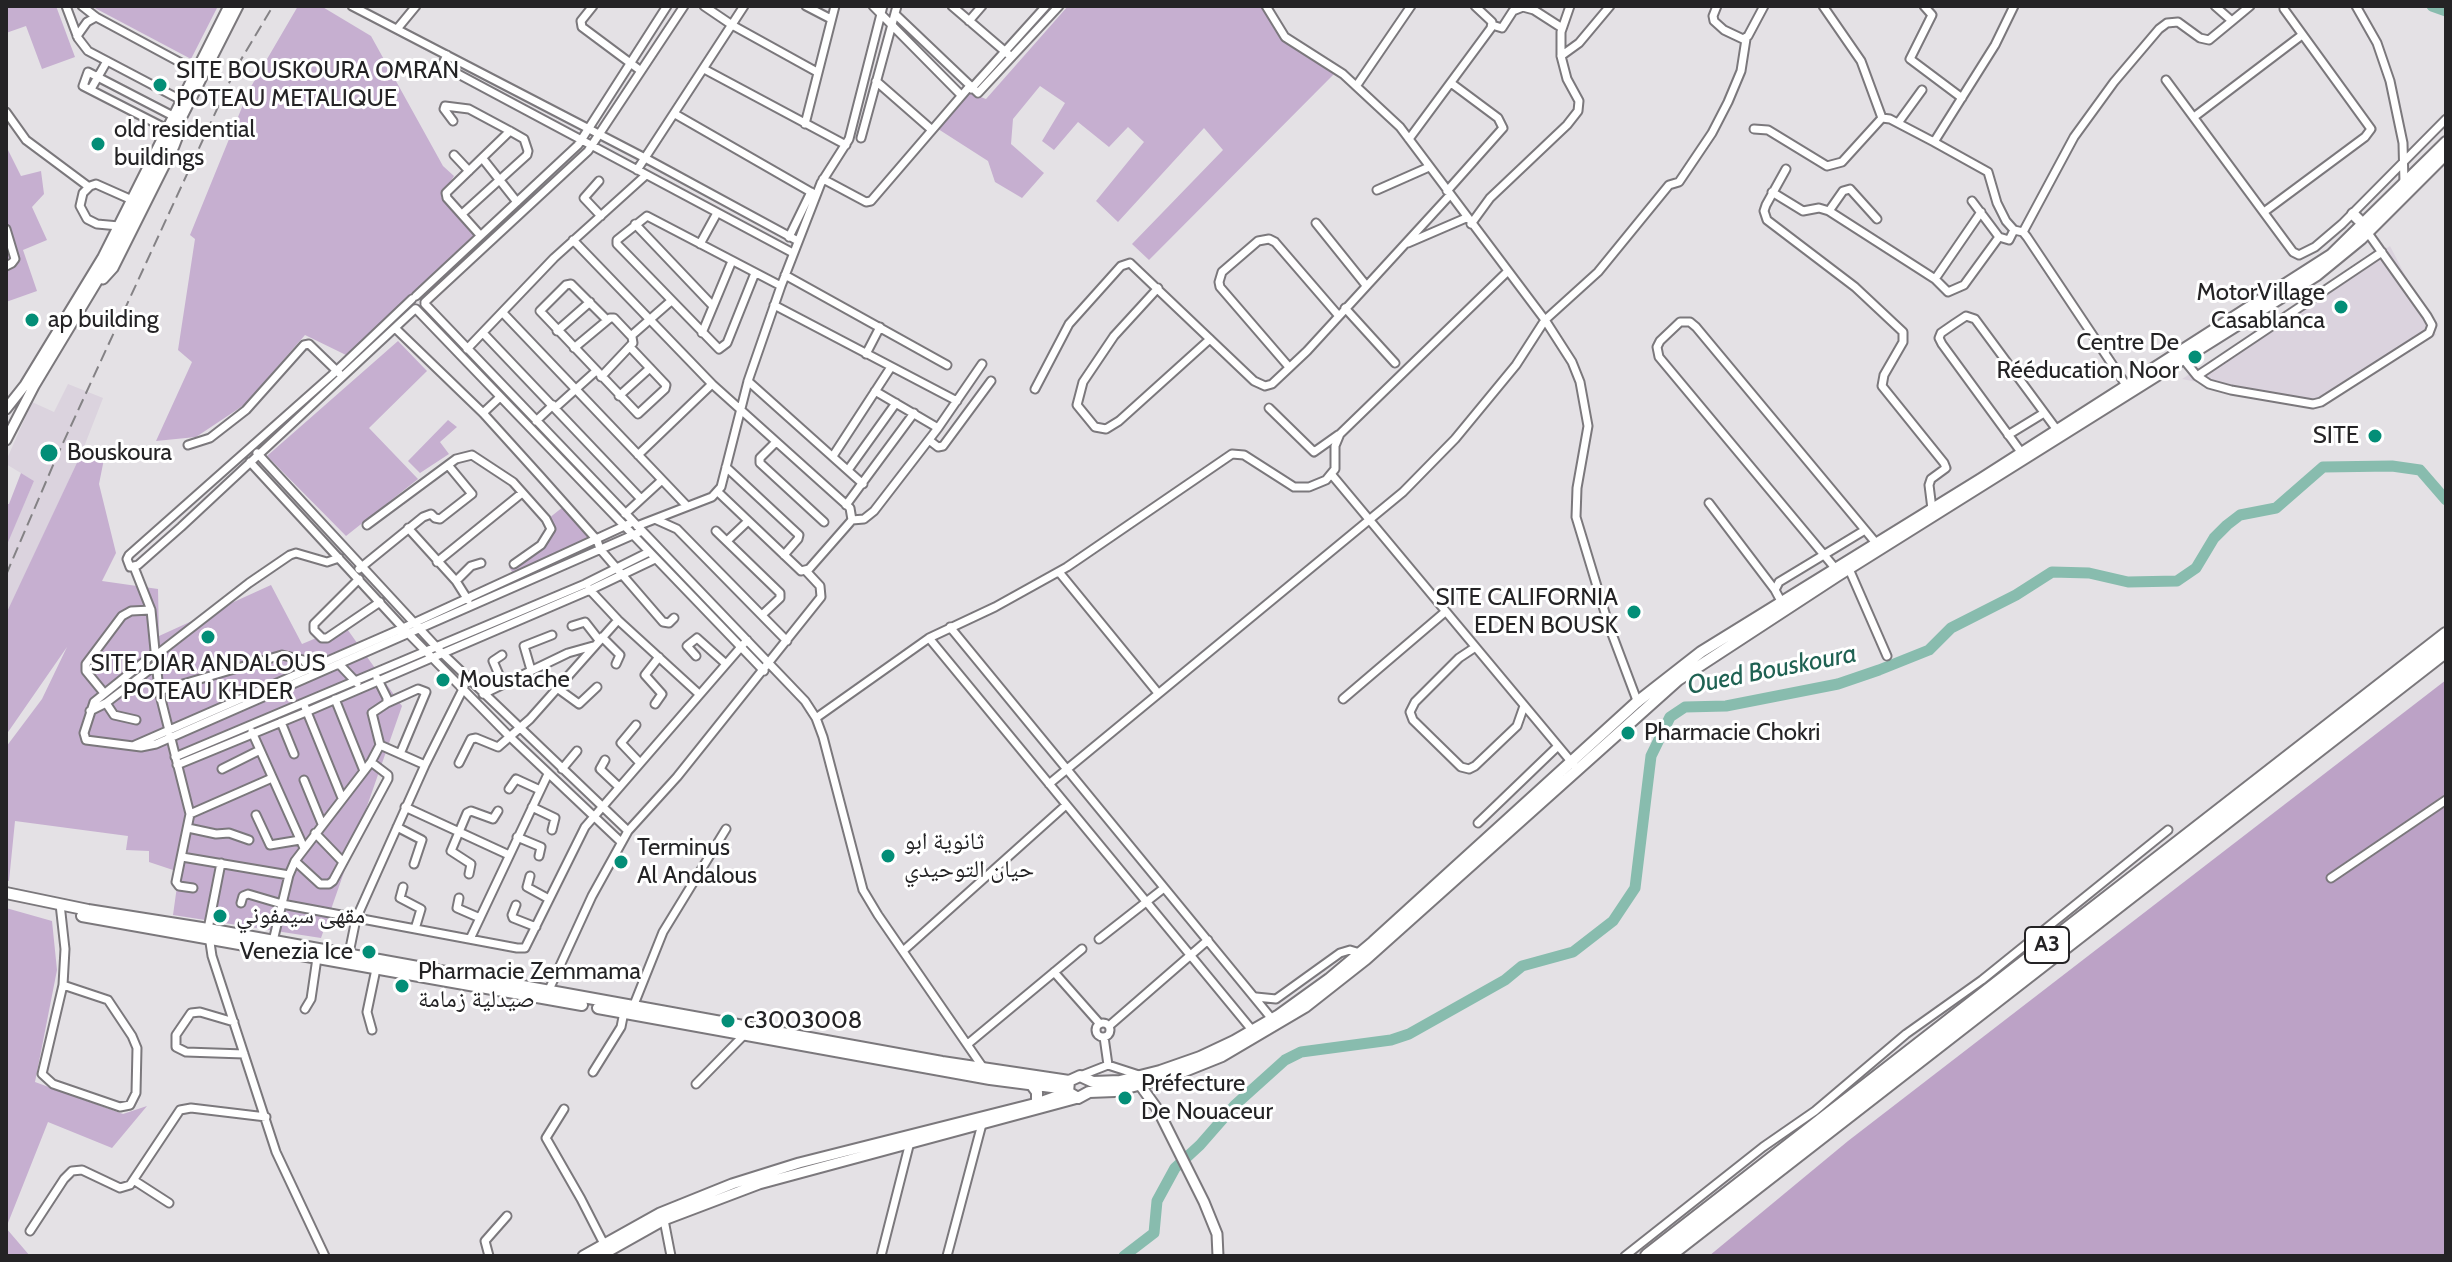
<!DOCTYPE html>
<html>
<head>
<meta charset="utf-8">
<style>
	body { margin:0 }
	#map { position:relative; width:2452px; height:1262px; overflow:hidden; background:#e4e1e5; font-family:Cabin,sans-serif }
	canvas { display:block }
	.frame { position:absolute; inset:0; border:8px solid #242325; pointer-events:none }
</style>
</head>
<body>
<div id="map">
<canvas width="2452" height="1262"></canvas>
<div class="frame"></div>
</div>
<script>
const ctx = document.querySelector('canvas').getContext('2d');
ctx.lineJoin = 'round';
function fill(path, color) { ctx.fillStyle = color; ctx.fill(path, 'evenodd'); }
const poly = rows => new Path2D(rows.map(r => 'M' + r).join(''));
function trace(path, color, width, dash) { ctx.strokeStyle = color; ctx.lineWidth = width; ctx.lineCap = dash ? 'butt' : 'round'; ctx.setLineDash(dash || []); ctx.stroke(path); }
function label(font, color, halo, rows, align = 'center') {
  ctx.font = font + ' Cabin,"Noto Naskh Arabic",sans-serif'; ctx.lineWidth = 6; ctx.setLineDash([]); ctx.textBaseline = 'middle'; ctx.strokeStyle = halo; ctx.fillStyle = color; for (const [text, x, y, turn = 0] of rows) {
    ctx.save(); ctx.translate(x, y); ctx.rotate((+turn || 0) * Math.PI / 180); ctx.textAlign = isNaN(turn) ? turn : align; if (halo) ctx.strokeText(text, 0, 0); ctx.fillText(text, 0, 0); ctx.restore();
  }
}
fill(poly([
	[2390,246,2436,335,2317,406,2182,379],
	[68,384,103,398,84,447,6,617,6,545,34,481,6,464,6,461,32,402,54,412]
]), '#dbd3de');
fill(poly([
	[6,6,56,6,75,57,42,69,26,26,6,33],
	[91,6,218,6,191,59],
	[298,6,321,6,371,36,443,166,454,176,441,197,474,235,346,355,305,335,244,405,196,437,156,441,192,362,178,350,195,239,190,235,249,90],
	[1068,6,1263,6,1277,30,1337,71,1149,260,1132,244,1223,150,1204,128,1118,222,1096,201,1144,142,1128,127,1109,147,1078,122,1054,150,1042,141,1065,103,1040,86,1013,119,1011,144,1044,173,1022,198,995,182,988,161,935,127,967,92,986,99],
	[6,146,21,176,41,171,44,194,32,207,47,240,23,250,37,291,6,302],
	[398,341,427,371,369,428,418,479,346,536,267,456],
	[448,420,457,427,440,442,449,454,420,473,408,461],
	[81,454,104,459,99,484,116,553,102,581,158,589,159,636,271,585,302,644,345,626,402,706,321,938,173,915,179,872,149,862,149,851,126,850,128,836,15,821,9,881,6,880,6,747,42,699,67,647,6,735,6,614],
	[21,473,34,481,6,547,6,504,9,504],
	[563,507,591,541,514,575,509,567,548,532,544,522],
	[6,908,52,921,57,970,35,1082,123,1114,147,1106,112,1148,48,1122,6,1228,30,1256,6,1256]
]), '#c6afd0');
fill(poly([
	[2446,680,2446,1256,1709,1256,1848,1141]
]), '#bca2c6');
trace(poly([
	[2432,6,2446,11],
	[1124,1256,1154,1233,1157,1201,1175,1168,1200,1145,1235,1105,1285,1060,1301,1052,1391,1040,1409,1034,1505,980,1522,966,1573,952,1613,921,1635,888,1651,756,1670,717,1685,707,1726,706,1838,684,1879,670,1929,650,1951,628,2016,595,2052,572,2089,573,2128,582,2177,581,2196,568,2214,538,2227,525,2240,515,2276,508,2323,467,2392,466,2420,470,2446,500]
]), '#88bcae', 11);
const minor = poly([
	[66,6,78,38,88,51,181,100],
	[82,6,96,17,198,72],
	[352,6,645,158,798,241],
	[593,6,581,21,582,27,641,71],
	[704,6,732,25,817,72],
	[806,6,831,19],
	[873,6,961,95],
	[952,6,1008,54],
	[1266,6,1285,37,1343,74,1400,127,1545,320,1572,362,1580,382,1588,426,1577,488,1576,517,1609,626,1638,703],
	[1717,6,1713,16,1714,21,1724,30,1743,39,1748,36,1764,6],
	[1823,6,1861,61,1882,118],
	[1924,6,1932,15,1910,59,1962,98],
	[2014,6,1995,45,1934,142,1988,172,1997,203,2006,221,2014,230,2023,232,2027,237,2128,388],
	[2215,6,2232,21,2250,6],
	[2356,6,2377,43,2390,81,2403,143,2404,183],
	[895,14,978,93,1059,6],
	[969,21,982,6],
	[1492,25,1502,28,1513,11,1523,7,1534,10,1562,28],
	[397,29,416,6],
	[77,36,87,22,96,17],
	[447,55,442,65,445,67,793,253],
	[1561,56,1579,43,1610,6],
	[704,69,846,145],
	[2166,80,2293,252,2299,255,2315,247,2342,224,2446,119],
	[876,81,932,130],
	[1357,85,1411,6],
	[91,89,107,61],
	[971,89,1046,6],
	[6,112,26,140,89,187],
	[675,114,816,195],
	[2194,117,2302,35],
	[453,121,444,109,445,106,469,109,510,131,524,139,528,151,527,155,462,214],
	[1898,123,1922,90],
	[805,124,835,6],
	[167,129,83,86,88,72,173,116],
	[1754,129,1768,130,1827,166,1842,162,1882,118,1890,119,1934,142],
	[861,138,897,6],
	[1409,139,1491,28,1492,22,1475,6],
	[454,155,469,171],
	[483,159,517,202],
	[1786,169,1766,205,1764,211,1767,220,1855,287,1903,332,1903,342,1884,375,1882,386,1944,463,1946,468,1931,479,1929,485,1932,509],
	[637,170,744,6],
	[823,179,866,202,871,201,969,87],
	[599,181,584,198,601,216],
	[1377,190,1429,167],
	[1447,191,1503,128,1498,118,1451,83],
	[1772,192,1803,211,1819,208,1829,211,1935,279,1948,292,1964,285,1999,237],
	[1972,201,1999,237,2009,240,2014,230],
	[1829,211,1843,191,1850,189,1877,219],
	[2264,212,2365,137,2371,129,2284,9],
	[1316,223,1365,284],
	[635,224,713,306],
	[1471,224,1490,198,1567,125,1578,111,1579,101,1567,79,1561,56,1561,32,1570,6],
	[119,226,97,224,87,219,80,206,83,193,90,186,96,184,132,200],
	[6,229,15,259,12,263,6,266],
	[2023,232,2074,137,2114,82,2159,29,2167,23,2178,22,2200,38,2209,40,2232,21],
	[480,235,447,198,446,193,510,131],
	[789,237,811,192],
	[573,240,712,384,850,508,852,520,809,569,801,571,718,492],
	[1408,243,1466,218],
	[700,244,717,213],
	[755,273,727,343,719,349,617,244,617,240,647,216,781,286],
	[785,275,947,365],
	[1935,279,1981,212],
	[1158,288,1114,336,1083,382,1077,405,1095,427,1106,429,1119,421,1210,339],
	[416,296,578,145,667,6],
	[412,299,332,375,129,555,127,559,130,567,138,565,181,527,415,309],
	[425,302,588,151,684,6],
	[425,304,805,701,816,718,823,737,863,890,878,915,984,1069],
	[774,305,957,401],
	[1345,308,1395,363],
	[416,309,764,671],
	[503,313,687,506],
	[607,320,571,284,566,285,540,311,638,414,665,389,666,385,630,347],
	[395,328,483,413,540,476,597,540,600,549,663,622,669,623,674,618],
	[557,331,590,302],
	[483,333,641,499],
	[702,333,732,261],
	[631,336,671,301],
	[574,348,610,318,614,318,632,337,633,343,601,377],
	[467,349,554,258,646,175],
	[866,354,880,327],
	[2180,355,2197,376,2382,252],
	[1289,367,1220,287,1219,282,1222,272,1258,241,1269,239,1275,242,1338,315],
	[2197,376,2209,384,2231,390,2313,404,2321,402,2429,333,2432,325,2427,316,2368,233],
	[748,381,863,484],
	[1035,389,1069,324,1121,266,1130,263,1254,381,1265,386,1272,384,1307,351,1450,195],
	[875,391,938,428],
	[619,396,650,368],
	[555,408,596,371],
	[1269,408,1314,452,1338,435],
	[483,413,499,398],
	[536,421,553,405],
	[2008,435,2044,413],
	[929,440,938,447,943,446,991,381],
	[776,442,760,458,760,463,824,522],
	[188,445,210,438,246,410,304,345,309,344,339,373],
	[2021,452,1942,344,1939,338,1941,333,1954,324,1966,316,1975,319,2057,430],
	[257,453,441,652,628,831],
	[638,455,712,384],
	[833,456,891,367],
	[250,462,403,628,509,736,621,842],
	[726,467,799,535,798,539,784,555],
	[848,470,896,403],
	[1332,475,1574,765],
	[1709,503,1775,590],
	[846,505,914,413],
	[625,514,662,480],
	[657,520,677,529,787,641],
	[852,520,864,519,874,511,938,428,982,364],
	[367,525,456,459,472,455,513,482,546,519,551,529,541,545,514,564],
	[637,526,712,497,721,487,748,381,781,286,821,183,849,139,883,6],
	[408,528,456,581,468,600],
	[716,531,780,593,780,598,762,615],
	[727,541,748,521],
	[437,562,522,493],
	[134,567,151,610,159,691,190,814,176,882,179,886,193,888],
	[1835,568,1659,357,1657,347,1660,341,1680,322,1690,322,1696,327,1876,543],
	[359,569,423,517,431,514,435,518,440,519,472,494,448,465],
	[1849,569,1887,656],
	[1059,572,1158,693],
	[359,579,314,624,314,630,322,638,327,638,380,602],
	[456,581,471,566,481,563],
	[589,589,618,620,699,694],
	[1782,603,1775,590,1779,582,1865,530],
	[572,626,585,622,599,640],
	[950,627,1272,1019],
	[602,637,620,655,616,664],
	[929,638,1252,1030],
	[1474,648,1459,658,1415,702,1410,712,1413,720,1461,767,1469,769,1475,766,1517,726,1524,706],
	[155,653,94,702,84,733,86,740,141,747,156,744,642,531],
	[502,655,493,661,503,684],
	[155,656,249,583,290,555,296,553,327,562,339,558],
	[696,656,687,646,697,638,726,664],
	[339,664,357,683],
	[531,670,524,646,552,635],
	[557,688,579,704,597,687],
	[159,691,282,655,303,660,313,672],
	[104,693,86,671,86,664,122,616,131,611,151,610],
	[483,694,568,653,593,646],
	[335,699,364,771],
	[1343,699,1445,612],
	[106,703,114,715,136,720],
	[387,703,418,689,426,692,400,754],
	[655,704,662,694,645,675,659,657],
	[305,707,342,798],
	[90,711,106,703,157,664],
	[816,718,929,638,995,607,1067,567,1232,454,1244,455,1294,487,1309,487,1326,480,1335,469,1335,446,1340,434,1508,271],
	[281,722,294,754],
	[636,725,621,743,640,763],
	[252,732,304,848],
	[135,745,403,628,633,522],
	[380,745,425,765],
	[175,757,585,584,649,552],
	[605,760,600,769,619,787],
	[459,763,471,739,476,738,498,747,530,719,618,620],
	[177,765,306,712,590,590,655,559],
	[222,769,260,750],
	[562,769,577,751],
	[304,780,322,824],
	[1049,784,1403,492,1455,439,1516,365,1545,320,1598,272,1669,185,1679,182,1712,133,1728,102,1741,71,1746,39],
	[509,789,516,779,540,790],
	[405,807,509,855],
	[532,807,555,818,552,830],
	[190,814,272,778],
	[256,815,270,845,300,840],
	[1478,823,1558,746],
	[397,827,422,840,414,864],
	[188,828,216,834,229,833,249,840],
	[315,833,343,862],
	[517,837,541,847,539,856],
	[182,857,289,875],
	[295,861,320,884,329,884,333,881,388,779,388,775,371,762],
	[221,863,208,929,212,956,276,1152,325,1256],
	[469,874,471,864,451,851,467,813,471,811,493,819,498,811],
	[530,876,527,887,549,899],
	[2331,878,2446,800],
	[403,887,400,898,421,909,415,929],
	[459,898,457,908,480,918],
	[241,903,243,896,248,894,282,904,517,948,525,948,585,827,747,640],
	[60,904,65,949,63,985,42,1074,53,1084,120,1107,130,1105,136,1093,137,1048,132,1036,108,1000,63,985],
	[516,905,512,915,513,918,536,927],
	[470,939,548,774],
	[1099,939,1164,888],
	[273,941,289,875,295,861,371,762,380,745,372,713,387,703,387,698,377,678],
	[903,951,1066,805],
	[348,958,356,919,425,765,464,687],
	[1054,972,1100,1024],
	[547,994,592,896,628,831,677,777,821,597,820,586,806,571],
	[1256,997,1276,999,1340,953,1350,950,1360,953],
	[633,1007,663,932,726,829],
	[305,1009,311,999,317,958],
	[234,1022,200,1012,191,1013,176,1035,176,1047,186,1052,244,1054],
	'1096 1030a7 7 0 1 1 14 0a7 7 0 1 1-14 0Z',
	[1109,1026,1208,940],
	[372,1030,367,1012,376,969],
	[1104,1037,1108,1065],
	[969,1043,1082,949],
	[593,1072,621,1027,624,1012],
	[1080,1076,1108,1065,1142,1076],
	[696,1084,744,1035],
	[564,1109,546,1138,581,1199,604,1244],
	[135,1181,169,1203],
	[664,1220,671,1256],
	[30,1231,64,1179,72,1171,82,1170,120,1188,130,1185,180,1110,191,1108,266,1117],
	[489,1256,485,1241,507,1216],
	[881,1256,910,1142],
	[947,1256,982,1124],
	[1625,1256,1763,1147,1815,1111,1906,1034,1982,980,2168,830]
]);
const tertiary = poly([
	[103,279,113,268,174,146,179,133],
	[6,409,25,385,103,257,229,6],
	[6,440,34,386,105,268,238,6],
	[1140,1085,1158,1110,1204,1202,1217,1234,1218,1256],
	[583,1256,660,1213,732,1184,799,1163,1037,1103,1068,1092],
	[600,1256,664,1220,759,1184,1078,1098]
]);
const secondary = poly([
	[2353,214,2364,225],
	[6,893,88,910,208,929,942,1062,1069,1081,1080,1076,1093,1082,1120,1081,1160,1071,1200,1057,1234,1041,1279,1015,1329,979,1373,942,1637,702,1701,652,1981,479,2331,255,2446,142],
	[82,916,582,1005],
	[598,1008,990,1079,1067,1089],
	[1069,1081,1068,1092,1078,1098,1089,1092,1115,1091,1172,1076,1222,1056,1305,1007,1366,959,1678,680,1837,576,2317,275,2361,239,2446,154],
	[1031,1084,1037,1092,1037,1103]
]);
const motorway = poly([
	[1648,1256,2446,635],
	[1667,1256,2446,650]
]);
trace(minor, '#7b787c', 11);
trace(tertiary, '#7b787c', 13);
trace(secondary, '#7b787c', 14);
trace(motorway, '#7b787c', 18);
trace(minor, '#fff', 7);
trace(tertiary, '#fff', 9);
trace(secondary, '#fff', 10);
trace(motorway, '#fff', 14);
trace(poly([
	[6,575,57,456,236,68,273,6]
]), '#848285', 2, [12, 6]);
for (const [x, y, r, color] of [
	[160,85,8,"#038e77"],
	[98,144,8,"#038e77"],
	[2341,307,8,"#038e77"],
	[32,320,8,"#038e77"],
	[2195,357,8,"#038e77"],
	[2375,436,8,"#038e77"],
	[49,453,10,"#038e77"],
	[1634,612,8,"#038e77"],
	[208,637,8,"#038e77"],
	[443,680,8,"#038e77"],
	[1628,733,8,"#038e77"],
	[888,856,8,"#038e77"],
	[621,862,8,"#038e77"],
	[220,916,8,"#038e77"],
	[369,952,8,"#038e77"],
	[402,986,8,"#038e77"],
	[728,1021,8,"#038e77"],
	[1125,1098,8,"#038e77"]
]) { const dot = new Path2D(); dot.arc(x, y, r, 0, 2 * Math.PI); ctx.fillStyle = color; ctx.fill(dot); trace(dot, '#fff', 3); }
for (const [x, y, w] of [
	[2047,945,44]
]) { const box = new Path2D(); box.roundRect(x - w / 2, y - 18, w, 36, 6); ctx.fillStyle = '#fff'; ctx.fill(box); trace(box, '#242325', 2); }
label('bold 22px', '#242325', null, [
	["A3",2047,945]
]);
label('24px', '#242325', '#fff', [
	["SITE BOUSKOURA OMRAN",176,71],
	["POTEAU METALIQUE",176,99],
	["old residential",114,130],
	["buildings",114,158],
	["MotorVillage",2325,293,"right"],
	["Casablanca",2325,321,"right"],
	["ap building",48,320],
	["Centre De",2179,343,"right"],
	["Rééducation Noor",2179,371,"right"],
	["SITE",2359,436,"right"],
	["Bouskoura",67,453],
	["SITE CALIFORNIA",1618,598,"right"],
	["EDEN BOUSK",1618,626,"right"],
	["SITE DIAR ANDALOUS",208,664,"center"],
	["POTEAU KHDER",208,692,"center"],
	["Moustache",459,680],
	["Pharmacie Chokri",1644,733],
	["ثانوية ابو",904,842],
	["حيان التوحيدي",904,870],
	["Terminus",637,848],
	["Al Andalous",637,876],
	["مقهى سيمفوني",236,916],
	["Venezia Ice",353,952,"right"],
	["Pharmacie Zemmama",418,972],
	["صيدلية زمامة",418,1000],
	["c3003008",744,1021],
	["Préfecture",1141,1084],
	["De Nouaceur",1141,1112]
], 'left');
label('italic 26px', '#1f6253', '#fff', [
	["Oued Bouskoura",1772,670,-11]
]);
</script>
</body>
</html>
